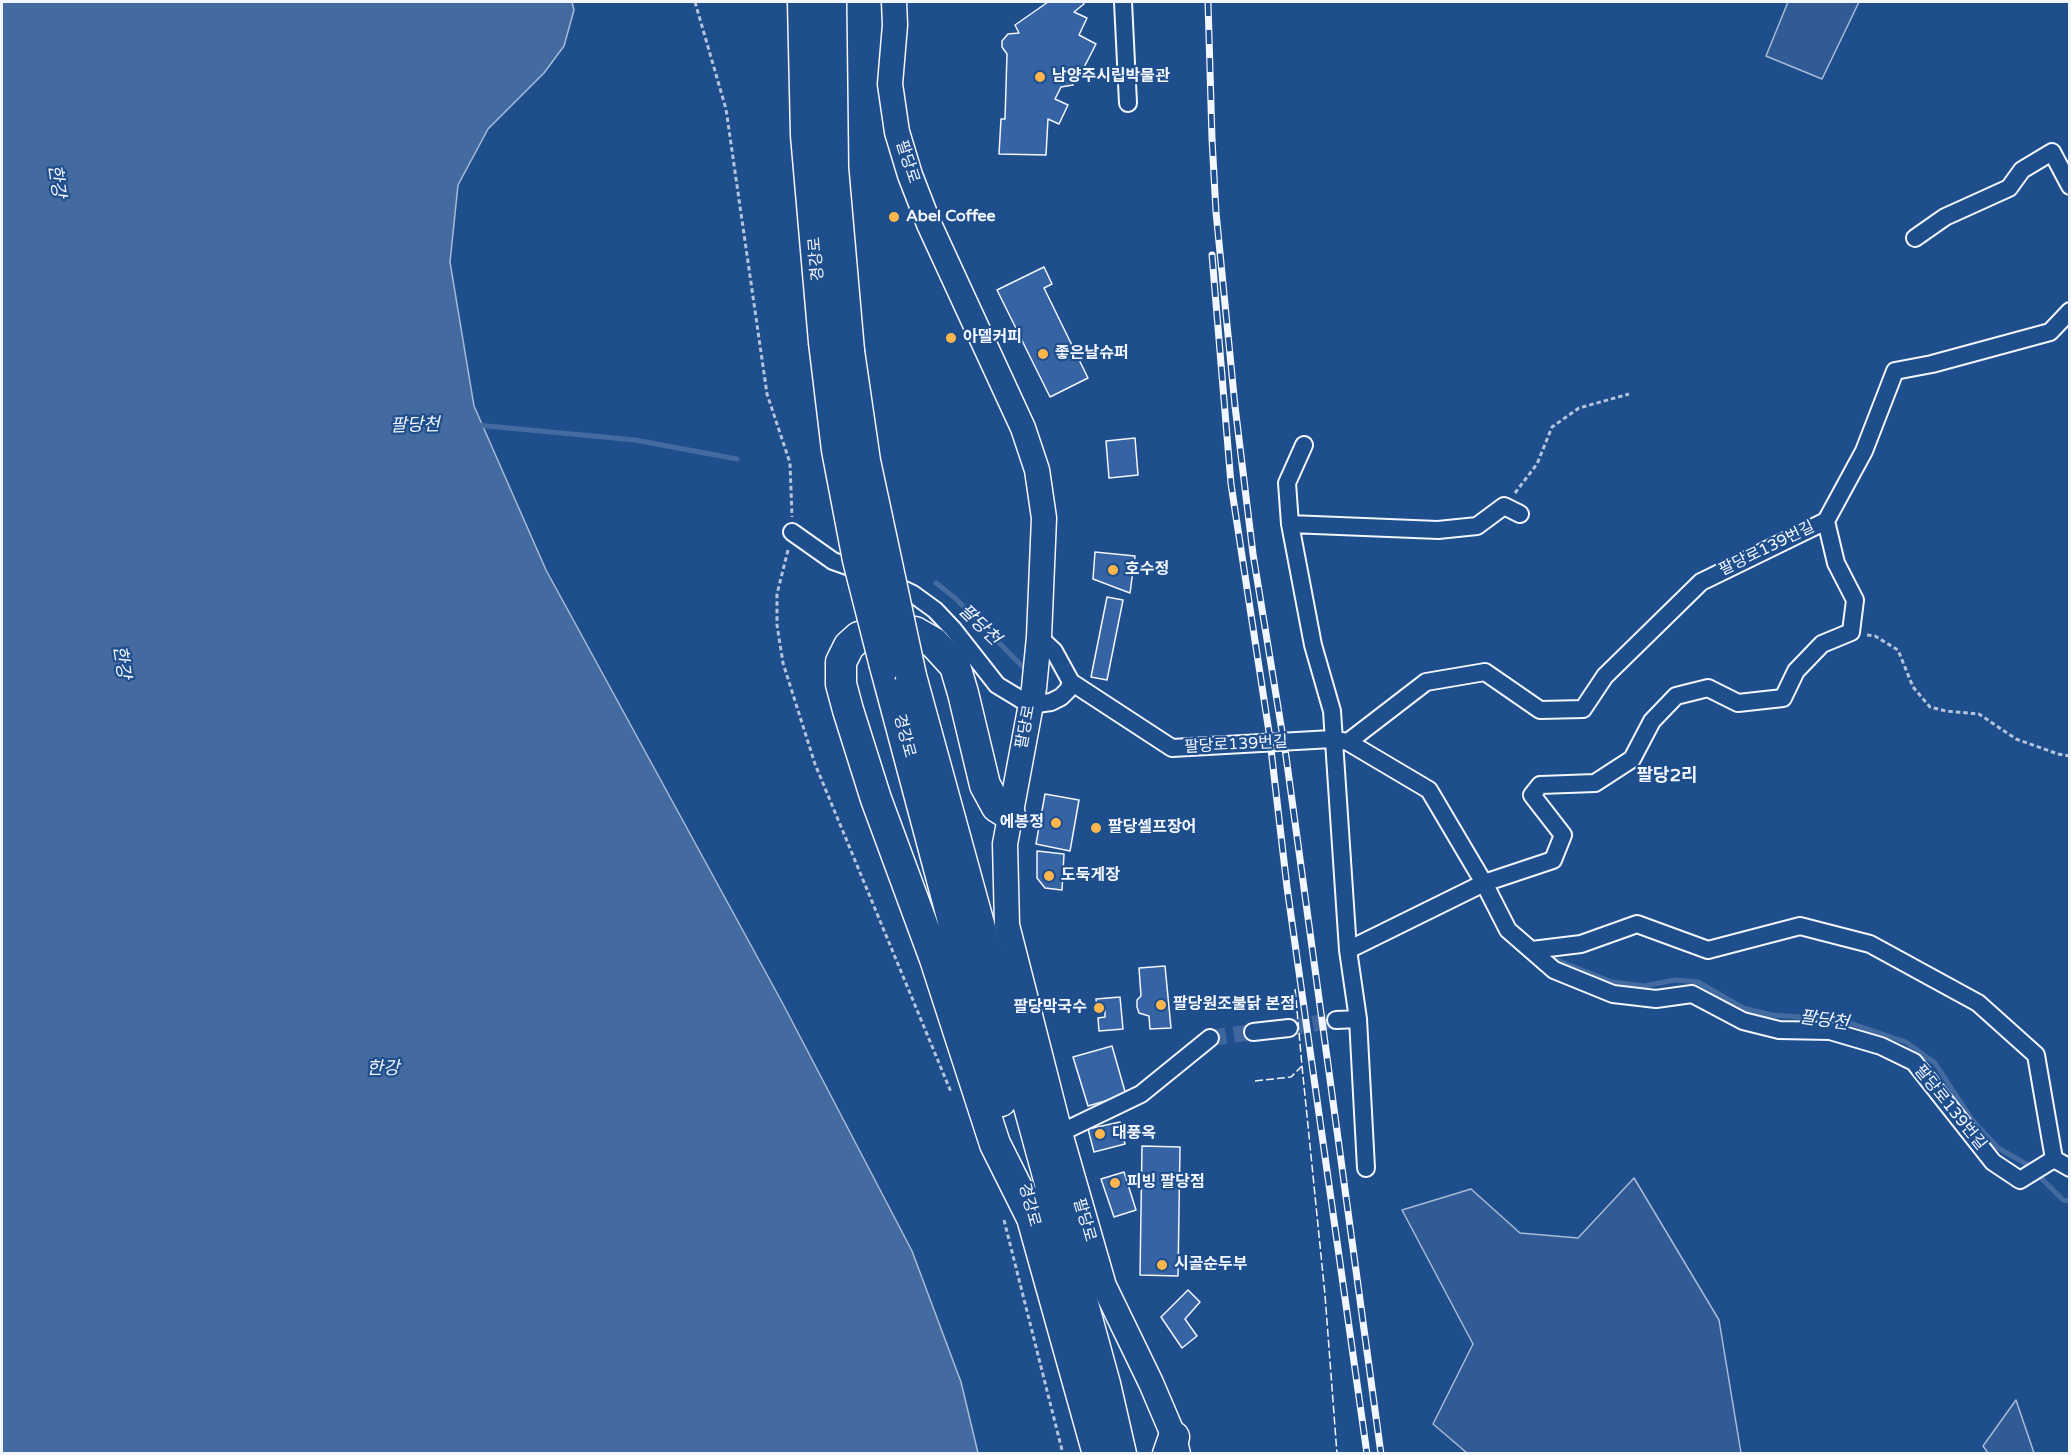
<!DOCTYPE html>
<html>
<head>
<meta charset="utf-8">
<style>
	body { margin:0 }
	#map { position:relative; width:2071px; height:1455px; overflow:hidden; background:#1f4e8c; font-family:"Varela Round",sans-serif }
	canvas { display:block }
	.frame { position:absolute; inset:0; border:3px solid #f2f6ff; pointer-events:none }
</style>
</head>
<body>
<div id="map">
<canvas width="2071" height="1455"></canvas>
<div class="frame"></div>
</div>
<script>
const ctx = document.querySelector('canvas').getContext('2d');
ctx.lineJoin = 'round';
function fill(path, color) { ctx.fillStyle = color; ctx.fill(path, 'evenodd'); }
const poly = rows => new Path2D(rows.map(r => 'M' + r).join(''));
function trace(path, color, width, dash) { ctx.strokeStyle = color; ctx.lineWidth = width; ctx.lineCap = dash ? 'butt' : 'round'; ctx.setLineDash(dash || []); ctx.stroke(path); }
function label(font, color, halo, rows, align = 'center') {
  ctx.font = font + ' "Varela Round","Noto Sans KR",sans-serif'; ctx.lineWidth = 4.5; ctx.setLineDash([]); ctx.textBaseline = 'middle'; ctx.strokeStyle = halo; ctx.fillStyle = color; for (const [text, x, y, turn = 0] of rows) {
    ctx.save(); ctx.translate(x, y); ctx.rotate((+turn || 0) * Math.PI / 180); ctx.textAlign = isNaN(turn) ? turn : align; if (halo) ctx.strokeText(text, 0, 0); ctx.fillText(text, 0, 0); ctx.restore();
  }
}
const green = poly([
	[1788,2,1859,2,1822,79,1766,56,1788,2],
	[1634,1178,1719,1320,1741,1453,1467,1453,1433,1424,1473,1344,1402,1210,1471,1189,1520,1233,1578,1238,1634,1178],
	[2016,1400,2034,1453,1988,1453,1983,1446,2016,1400]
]);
fill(green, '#305b95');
trace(green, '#a8bbd7', 1.5);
const water = poly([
	[2,2,572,2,574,10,564,46,544,73,488,129,458,185,450,262,474,406,546,570,783,1004,912,1251,961,1382,978,1453,2,1453,2,2]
]);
fill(water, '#446ba0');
trace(water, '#a8bbd7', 1.5);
trace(poly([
	[477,425,635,440,737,459],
	[936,583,955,598,1022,666],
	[1557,960,1612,982,1644,986,1675,980,1698,982,1743,1008,1772,1015,1841,1020,1906,1042,1935,1063,1973,1121,1998,1148,2028,1165,2063,1200,2070,1201]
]), '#446ba0', 5);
const building = poly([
	[1048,2,1083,2,1084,4,1074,12,1087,18,1079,35,1096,44,1078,79,1074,76,1073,85,1061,87,1055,99,1068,105,1059,124,1048,119,1046,155,999,154,1001,119,1005,119,1007,54,1002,47,1002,41,1008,34,1019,33,1015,25,1048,2],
	[1044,267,1052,284,1044,288,1088,378,1050,397,997,290,1044,267],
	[1135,438,1138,475,1109,478,1106,441,1135,438],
	[1095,552,1135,556,1130,593,1093,579,1095,552],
	[1107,597,1123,600,1107,680,1091,677,1107,597],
	[1045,794,1079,800,1070,851,1036,844,1045,794],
	[1037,851,1064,854,1062,890,1045,888,1037,878,1037,851],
	[1165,966,1171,1028,1150,1029,1149,1016,1139,1013,1137,1007,1137,1000,1141,996,1139,968,1165,966],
	[1120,997,1123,1029,1099,1031,1098,1018,1105,1017,1105,1010,1098,1011,1096,999,1120,997],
	[1112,1046,1126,1095,1088,1106,1073,1057,1112,1046],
	[1120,1122,1125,1144,1094,1152,1088,1129,1120,1122],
	[1142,1146,1180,1147,1178,1276,1140,1275,1142,1146],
	[1124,1172,1136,1210,1114,1217,1101,1179,1124,1172],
	[1188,1290,1200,1302,1185,1319,1197,1336,1182,1348,1161,1317,1188,1290]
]);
fill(building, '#3563a3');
trace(building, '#f2f6ff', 1.5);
trace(poly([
	[1289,1028,1336,1020],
	[1210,1038,1253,1032]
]), '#3f679d', 16, [16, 8]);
const street = poly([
	[1123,2,1128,103],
	[1915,238,1945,217,2009,188,2022,170,2052,152,2070,186],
	[1304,445,1287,483,1290,524,1313,645,1332,711,1348,950,1358,1019,1366,1168],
	[1826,521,1864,451,1895,371,1932,364,2050,332,2070,311],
	[1290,524,1438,530,1477,526,1504,506,1520,514],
	[792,532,833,561,864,572],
	[888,582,913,594,935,610,953,629,997,685,1030,705,1051,702,1061,697,1068,690,1071,682,1054,651,1039,637],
	[1071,682,1172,748,1332,739,1348,742,1429,790,1484,883,1508,930,1554,970,1613,994,1656,999,1692,994,1743,1021,1779,1030,1830,1031,1881,1046,1914,1062,1993,1162,2020,1180,2054,1159],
	[1348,742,1426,682,1485,672,1540,710,1583,709,1605,676,1701,582,1826,521],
	[1348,950,1484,883,1553,860,1563,835,1532,795,1540,785,1595,783,1632,759,1652,721,1676,696,1708,688,1738,703,1783,698,1796,671,1822,644,1851,632,1855,600,1836,563,1826,521],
	[1532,950,1581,944,1637,924,1708,950,1800,926,1870,944,1978,1003,2036,1055,2054,1159],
	[1336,1020,1358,1019],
	[1253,1032,1289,1028],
	[1060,1133,1141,1094,1210,1038],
	[2054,1159,2070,1168]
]);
const secondary = poly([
	[894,2,895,25,890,84,897,132,910,175,929,224,1023,428,1037,470,1044,518,1039,637,1034,688,1005,844,1007,925,1060,1133,1104,1286,1151,1383,1174,1437,1178,1454]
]);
const highway = poly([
	[803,2,806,135,824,342],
	[831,2,833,168,849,351],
	[885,666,1001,1101],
	[911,676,1105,1384,1121,1454],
	[1010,815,997,807,985,785,963,693,955,666,934,643,915,632,888,628,859,637,849,646,841,662,841,684,848,710,876,799,935,959,995,1144,1033,1220],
	[1027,1200,1098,1454],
	[1168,1454,1174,1437]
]);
trace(street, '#f2f6ff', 20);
trace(secondary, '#f2f6ff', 27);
trace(highway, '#f2f6ff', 33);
trace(poly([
	[695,2,726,109,767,394,790,463,792,517],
	[1515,493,1537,464,1552,427,1579,408,1629,394],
	[788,550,777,594,777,625,783,663,815,764,951,1092],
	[1867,635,1875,636,1898,650,1913,687,1930,707,1946,711,1979,714,2016,739,2058,754,2070,756],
	[1004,1220,1063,1454]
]), '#b3c4dc', 3, [4.5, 3]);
trace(street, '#1f4e8c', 16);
trace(secondary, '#1f4e8c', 24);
trace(highway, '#1f4e8c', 30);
const rail = poly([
	[1208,2,1212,139,1216,212,1235,406,1253,554,1286,756,1381,1454],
	[1212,255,1231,484,1269,732,1287,887,1367,1454]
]);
trace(rail, '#f2f6ff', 7);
trace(rail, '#1f4e8c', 4.5, [14]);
const highwayBridge = poly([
	[824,342,837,450,858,560,885,666],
	[849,351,865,461,911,676]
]);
trace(highwayBridge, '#f2f6ff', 33, []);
trace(highwayBridge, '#1f4e8c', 30);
trace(poly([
	[1302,1066,1325,1295,1337,1454],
	[1255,1081,1291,1077,1302,1066,1295,988]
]), '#f2f6ff', 1.5, [8, 3]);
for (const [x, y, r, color] of [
	[1040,77,6,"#ffb74d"],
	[894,217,6,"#ffb74d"],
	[951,338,6,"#ffb74d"],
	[1043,354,6,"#ffb74d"],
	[1113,570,6,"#ffb74d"],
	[1056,823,6,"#ffb74d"],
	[1096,828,6,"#ffb74d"],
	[1049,876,6,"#ffb74d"],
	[1161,1005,6,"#ffb74d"],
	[1099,1008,6,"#ffb74d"],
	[1100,1134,6,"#ffb74d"],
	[1115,1183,6,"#ffb74d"],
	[1162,1265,6,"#ffb74d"]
]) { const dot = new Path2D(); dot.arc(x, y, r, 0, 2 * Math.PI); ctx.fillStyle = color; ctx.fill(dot); trace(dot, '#1f4e8c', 2); }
label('bold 16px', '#f2f6ff', '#1f4e8c', [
	["남양주시립박물관",1052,77],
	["Abel Coffee",906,217],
	["아델커피",963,338],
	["좋은날슈퍼",1055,354],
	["호수정",1125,570],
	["에봉정",1044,823,"right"],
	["팔당셀프장어",1108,828],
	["도둑게장",1061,876],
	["팔당원조불닭 본점",1173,1005],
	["팔당막국수",1087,1008,"right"],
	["대풍옥",1112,1134],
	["피빙 팔당점",1127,1183],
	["시골순두부",1174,1265]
], 'left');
label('16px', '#f2f6ff', '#1f4e8c', [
	["팔당로",907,162,72],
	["경강로",817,259,-95],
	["팔당로139번길",1767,549,-26],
	["팔당로",1026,727,-79],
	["경강로",904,736,75],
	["팔당로139번길",1236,745,-3],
	["팔당로139번길",1950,1108,51],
	["경강로",1029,1205,75],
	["팔당로",1084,1220,74]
]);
label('italic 18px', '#f2f6ff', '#1f4e8c', [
	["한강",56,181,82],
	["팔당천",415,426,-1],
	["팔당천",979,625,44],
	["한강",121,662,82],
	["팔당천",1824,1021,8],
	["한강",383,1069]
]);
label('bold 18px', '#f2f6ff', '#1f4e8c', [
	["팔당2리",1667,776]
]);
</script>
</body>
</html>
